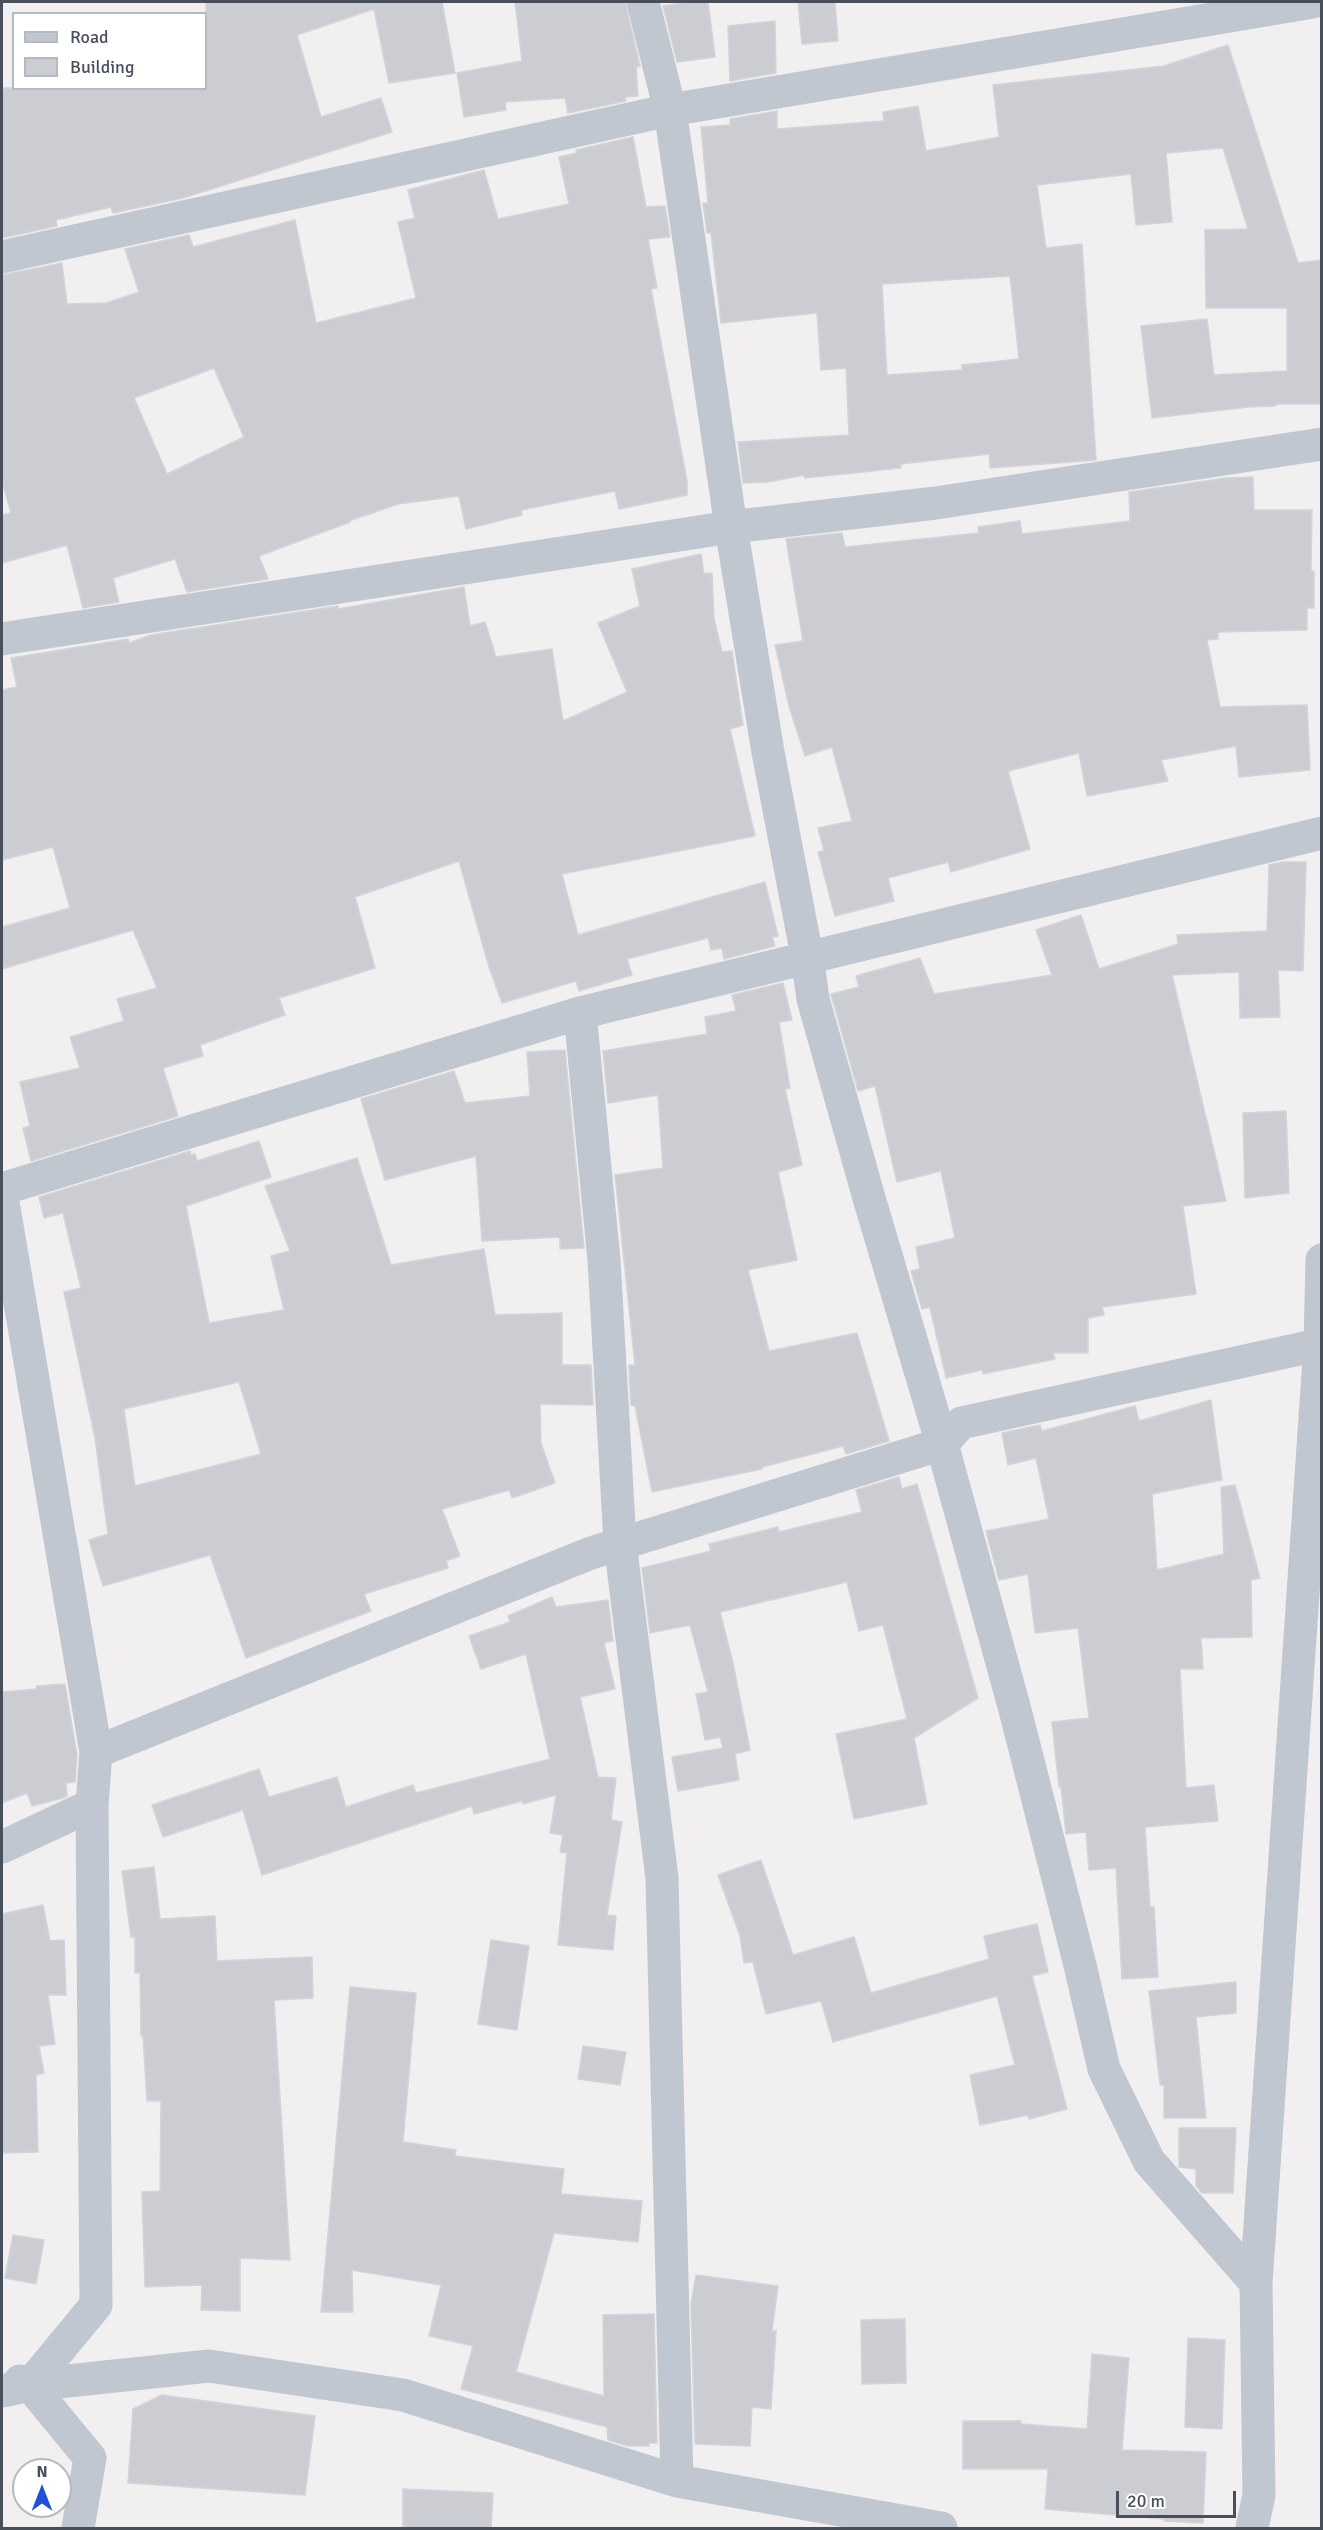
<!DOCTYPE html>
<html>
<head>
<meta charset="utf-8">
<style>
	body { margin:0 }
	#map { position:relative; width:1323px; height:2530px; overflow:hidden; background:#f1efef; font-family:Signika,sans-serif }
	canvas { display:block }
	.frame { position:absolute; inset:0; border:3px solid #484f5b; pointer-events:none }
	.legend { position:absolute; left:12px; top:12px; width:195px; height:78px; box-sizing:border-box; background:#fff; border:2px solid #b6b9bd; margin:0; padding:8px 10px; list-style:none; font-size:18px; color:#484f5b }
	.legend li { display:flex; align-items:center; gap:12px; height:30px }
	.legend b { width:30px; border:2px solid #b6b9bd }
	.north { position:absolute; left:12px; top:2458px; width:60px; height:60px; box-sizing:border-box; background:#fff; border:2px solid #b6b9bd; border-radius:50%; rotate:0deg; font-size:16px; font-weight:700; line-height:24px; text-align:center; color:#484f5b }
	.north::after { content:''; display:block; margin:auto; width:21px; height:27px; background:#2251d8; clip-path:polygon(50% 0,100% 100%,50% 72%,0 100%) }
	.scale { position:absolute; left:1116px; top:2491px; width:120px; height:27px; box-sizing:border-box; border:3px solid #484f5b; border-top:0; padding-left:8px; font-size:18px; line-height:21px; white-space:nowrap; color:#484f5b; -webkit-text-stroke:4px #fff; paint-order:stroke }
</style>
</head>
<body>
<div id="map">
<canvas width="1323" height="2530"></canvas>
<div class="frame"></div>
<ul class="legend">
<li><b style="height:8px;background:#c0c7d0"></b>Road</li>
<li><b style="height:16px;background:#cccdd3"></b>Building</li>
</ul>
<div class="north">N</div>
<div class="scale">20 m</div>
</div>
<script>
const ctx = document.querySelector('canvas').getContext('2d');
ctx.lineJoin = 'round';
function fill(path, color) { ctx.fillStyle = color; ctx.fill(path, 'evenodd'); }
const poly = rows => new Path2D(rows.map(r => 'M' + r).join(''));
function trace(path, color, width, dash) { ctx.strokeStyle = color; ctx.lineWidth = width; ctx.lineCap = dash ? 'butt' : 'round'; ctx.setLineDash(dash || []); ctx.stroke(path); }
const building = poly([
	[206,2,442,2,455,73,389,83,374,9,297,35,321,117,381,98,392,132,183,198,113,213,111,207,56,220,57,226,2,238,2,88,206,88,206,2],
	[515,2,625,2,640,66,636,67,638,96,625,97,626,101,568,113,565,98,505,102,506,110,464,117,457,73,522,61,515,2],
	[690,2,708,2,715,57,677,62,663,6,690,2],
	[798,2,835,2,838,41,802,44,798,2],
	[775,21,776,73,730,81,728,26,775,21],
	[1228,45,1298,263,1322,260,1322,404,1276,404,1276,406,1248,407,1152,418,1141,326,1207,319,1214,375,1287,371,1287,308,1206,308,1205,230,1248,229,1223,148,1166,153,1172,222,1136,225,1131,174,1037,185,1046,248,1082,244,1096,460,990,468,989,454,901,464,901,468,805,478,804,475,768,482,743,483,738,442,849,435,846,368,821,370,817,313,721,323,711,233,707,233,703,203,708,203,701,127,730,125,730,119,777,111,777,129,884,121,883,112,918,106,926,151,999,137,993,85,1164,66,1228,45],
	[1010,276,1019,359,962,365,962,370,887,375,882,284,1010,276],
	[633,137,646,207,665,206,670,237,648,239,657,288,651,289,687,481,687,495,619,509,615,491,521,510,522,515,466,529,459,496,398,504,349,521,350,522,259,556,268,579,187,592,175,559,113,578,119,602,83,608,67,545,2,563,2,515,11,513,2,481,2,275,62,263,67,304,106,303,139,292,125,249,189,235,193,247,295,220,316,323,416,298,398,222,415,218,408,190,484,170,498,219,569,204,559,157,577,153,576,150,633,137],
	[214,368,244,437,167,474,134,398,214,368],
	[1253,477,1254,510,1312,510,1311,571,1314,571,1314,608,1307,608,1307,630,1218,632,1218,639,1207,640,1220,707,1307,705,1310,770,1239,777,1236,746,1161,760,1168,781,1087,796,1079,753,1008,771,1030,849,951,872,948,862,888,878,894,901,835,916,818,852,824,851,818,828,852,821,832,747,805,756,789,706,775,645,803,641,786,539,842,533,845,547,979,533,978,527,1020,521,1022,534,1130,521,1129,492,1226,478,1253,477],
	[701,554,704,574,712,573,714,619,722,652,732,651,743,725,730,729,755,836,562,874,578,935,765,882,778,936,772,937,775,946,724,959,722,948,711,950,708,938,627,959,632,975,579,991,576,981,502,1003,489,967,459,861,355,897,375,968,279,998,285,1015,200,1045,203,1056,163,1068,178,1116,31,1161,23,1128,30,1126,20,1082,80,1068,70,1037,124,1021,117,999,157,988,133,930,2,969,2,927,70,908,53,847,2,860,2,690,17,687,11,658,128,639,129,643,151,635,338,606,338,609,464,587,470,626,485,622,496,657,552,649,563,721,627,692,598,623,640,606,632,569,701,554],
	[1283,862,1306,862,1303,971,1278,970,1280,1017,1240,1018,1239,972,1172,975,1226,1201,1183,1206,1196,1294,1102,1307,1104,1315,1088,1318,1088,1353,1053,1353,1055,1359,983,1374,982,1370,946,1378,930,1307,922,1309,911,1271,920,1269,916,1247,955,1238,941,1171,897,1182,875,1086,858,1091,831,994,859,987,856,976,920,958,934,994,1052,975,1036,930,1081,915,1099,969,1178,944,1177,935,1267,931,1269,865,1283,862],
	[783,983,792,1020,779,1022,790,1088,785,1089,802,1165,778,1172,797,1260,748,1270,769,1351,857,1333,889,1441,846,1454,843,1446,762,1467,762,1469,652,1492,635,1406,631,1405,629,1365,635,1365,615,1175,663,1168,658,1095,608,1103,603,1051,707,1034,705,1017,736,1011,732,995,783,983],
	[565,1050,584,1248,560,1249,560,1237,482,1241,476,1156,385,1180,361,1099,454,1071,465,1103,530,1096,527,1052,565,1050],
	[1286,1111,1289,1193,1245,1198,1243,1113,1286,1111],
	[259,1141,271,1177,186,1206,209,1323,284,1310,271,1256,290,1251,265,1186,357,1158,391,1265,484,1249,495,1315,562,1313,562,1365,591,1365,593,1405,540,1404,541,1443,555,1483,512,1498,509,1490,442,1509,460,1556,446,1561,448,1568,364,1594,371,1611,246,1658,210,1555,103,1586,89,1540,108,1534,95,1438,64,1292,81,1288,63,1213,44,1218,39,1197,190,1151,191,1155,195,1154,197,1161,259,1141],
	[239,1382,261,1454,135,1486,124,1409,239,1382],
	[1211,1400,1222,1480,1152,1494,1157,1570,1224,1554,1221,1487,1235,1485,1260,1578,1251,1580,1252,1637,1201,1638,1203,1669,1180,1669,1186,1788,1214,1785,1218,1821,1145,1827,1150,1907,1154,1907,1158,1977,1122,1979,1116,1868,1089,1870,1086,1832,1066,1834,1061,1786,1059,1787,1052,1722,1089,1718,1078,1628,1035,1633,1028,1574,999,1580,986,1531,1049,1519,1036,1458,1008,1465,1002,1433,1040,1425,1042,1431,1135,1406,1139,1421,1211,1400],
	[899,1477,902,1489,917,1484,978,1698,914,1738,927,1804,854,1819,836,1734,907,1719,883,1625,859,1631,847,1582,720,1612,733,1663,750,1750,735,1754,739,1780,678,1791,672,1757,723,1748,720,1737,705,1740,696,1694,708,1692,690,1625,650,1633,642,1568,711,1551,709,1544,778,1527,779,1532,862,1512,856,1490,899,1477],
	[552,1597,556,1607,608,1600,613,1641,604,1643,615,1689,580,1697,598,1777,616,1778,611,1820,622,1822,607,1915,616,1916,613,1950,558,1945,567,1853,560,1852,563,1835,550,1833,556,1795,523,1804,522,1801,474,1814,472,1806,262,1875,243,1810,163,1837,152,1805,259,1769,269,1797,337,1777,346,1807,413,1785,416,1793,550,1759,526,1654,481,1669,469,1636,510,1622,508,1616,552,1597],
	[65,1684,77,1755,75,1782,66,1783,67,1796,63,1798,32,1806,27,1793,2,1803,2,1692,37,1689,36,1686,65,1684],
	[761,1860,793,1955,854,1937,871,1993,989,1959,984,1936,1037,1924,1048,1972,1032,1976,1067,2109,1029,2119,1028,2115,980,2125,970,2075,1015,2065,997,1996,833,2042,821,2001,766,2014,753,1962,744,1963,740,1936,718,1875,761,1860],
	[154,1867,160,1919,215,1916,217,1961,312,1957,313,1998,274,2000,290,2260,240,2258,240,2311,201,2310,202,2285,145,2287,142,2192,160,2191,161,2101,147,2101,143,2036,141,2036,140,1973,135,1973,135,1937,131,1937,122,1871,154,1867],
	[43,1905,50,1941,64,1940,66,1995,48,1995,55,2044,39,2046,44,2073,36,2075,38,2152,2,2153,2,1914,43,1905],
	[491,1940,529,1946,517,2030,478,2024,491,1940],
	[1236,1982,1236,2013,1196,2017,1206,2118,1164,2118,1164,2085,1160,2085,1149,1991,1236,1982],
	[350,1987,416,1993,403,2142,456,2150,455,2156,564,2169,561,2194,642,2201,638,2242,554,2233,516,2372,604,2396,603,2315,654,2314,657,2443,649,2443,649,2446,628,2446,608,2440,607,2427,461,2389,473,2346,429,2336,441,2285,352,2270,353,2312,321,2312,350,1987],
	[583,2046,626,2052,620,2085,578,2079,583,2046],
	[1179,2128,1236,2128,1233,2193,1202,2193,1196,2186,1196,2169,1179,2167,1179,2128],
	[13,2235,44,2240,36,2284,5,2278,13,2235],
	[696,2275,778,2286,772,2331,776,2331,771,2409,752,2407,750,2446,695,2444,691,2304,696,2275],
	[905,2319,906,2383,862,2384,861,2320,905,2319],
	[1188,2338,1225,2340,1222,2429,1185,2427,1188,2338],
	[1092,2354,1129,2358,1122,2450,1206,2452,1203,2523,1164,2521,1164,2519,1045,2509,1048,2469,963,2469,963,2421,1021,2421,1021,2424,1087,2429,1092,2354],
	[162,2395,315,2416,305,2495,128,2483,133,2409,162,2395],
	[403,2489,493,2493,491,2529,403,2529,403,2489]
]);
fill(building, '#cccdd3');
trace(building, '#d3d4da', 1.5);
trace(poly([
	[643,2,670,110,731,527,768,752,807,956,813,999,869,1198,942,1444,1015,1710,1080,1965,1104,2069,1149,2161,1256,2283],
	[2,257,670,110,1313,2],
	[2,639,731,527,936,503,1322,444],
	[580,1013,604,1260,620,1543,662,1878,677,2481],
	[2,1189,580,1013,1322,833],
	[2,1196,96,1752,92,1805,96,2305,30,2385,2,2391],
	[96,1752,591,1553,942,1444,961,1423,1322,1344],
	[2,1847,92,1805],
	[20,2381,30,2385,209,2366,403,2395,677,2481,941,2528],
	[30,2385,90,2458,78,2528],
	[1252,2528,1259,2495,1256,2283,1320,1344,1322,1260]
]), '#c0c7d0', 33);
</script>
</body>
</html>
